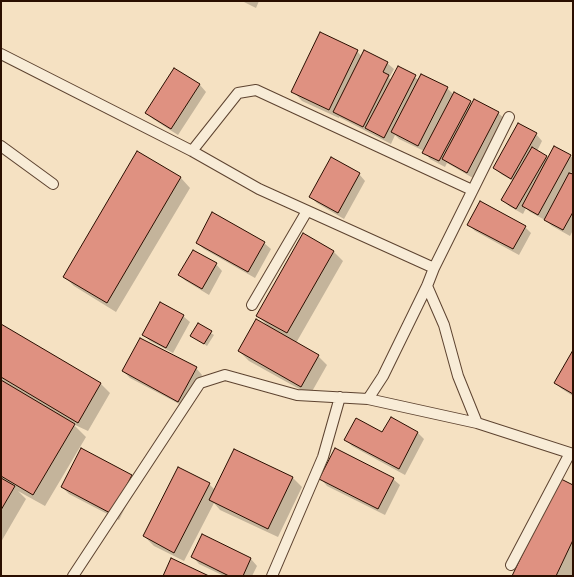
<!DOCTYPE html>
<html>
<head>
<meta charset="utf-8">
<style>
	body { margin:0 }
	#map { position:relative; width:574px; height:577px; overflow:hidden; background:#f5e1c2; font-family:"IM FELL DW Pica",serif }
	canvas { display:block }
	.frame { position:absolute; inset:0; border:2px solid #2a0e00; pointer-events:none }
</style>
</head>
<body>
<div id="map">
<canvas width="574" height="577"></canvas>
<div class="frame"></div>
</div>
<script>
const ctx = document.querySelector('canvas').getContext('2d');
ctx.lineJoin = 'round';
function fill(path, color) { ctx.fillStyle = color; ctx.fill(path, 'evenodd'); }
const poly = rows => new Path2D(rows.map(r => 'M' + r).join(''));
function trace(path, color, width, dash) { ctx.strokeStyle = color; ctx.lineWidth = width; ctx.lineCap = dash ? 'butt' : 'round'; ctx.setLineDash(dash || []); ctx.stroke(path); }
fill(poly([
	[242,1,259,1,256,8],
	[357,51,362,57,387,63,394,69,389,78,392,80,398,67,419,80,447,88,454,95,472,104,498,113,505,119,473,178,447,163,445,167,430,159,424,151,399,139,395,135,391,144,339,117,339,118,302,101,293,91],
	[175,69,200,85,206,92,178,135,153,119,147,112],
	[536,134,542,141,537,151,549,159,570,156,573,158,573,171,570,174,573,176,573,230,570,236,552,226,545,220,530,212,526,208,523,214,509,206,503,200,513,181,501,174,495,168],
	[138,153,181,178,190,188,116,312,74,286,64,276],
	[359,174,365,181,344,219,317,203,311,197],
	[469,225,525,227,531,233,519,255,475,231],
	[197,243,264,243,271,249,255,278,204,249],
	[334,252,343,261,296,343,318,356,327,365,310,395,249,361,239,351,269,327,258,316],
	[216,264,222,271,209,295,186,281,179,275],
	[161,304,183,316,190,322,173,353,150,341,144,335],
	[1,325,101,384,110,393,88,431,73,424,86,437,45,506,18,491,26,499,1,542],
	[198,325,214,335,207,346,192,336],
	[573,352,573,396,562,389,555,383],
	[196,368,202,375,185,407,130,378,123,371],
	[391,418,418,433,424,439,405,475,352,446,346,440,382,434],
	[82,450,132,476,138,482,119,520,69,494,62,487],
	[179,469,209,484,215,490,293,478,302,487,278,537,220,510,214,503,184,561,154,546,144,536],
	[321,479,393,479,400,485,385,515,327,486],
	[573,487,573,576,513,576],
	[203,536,251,559,257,566,252,576,224,576,199,564,193,557]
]), '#0003');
const building = poly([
	[320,32,358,50,329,110,291,92,320,32],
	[364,50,388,62,383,72,389,75,363,127,333,112,364,50],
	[398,66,416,75,384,138,365,128,398,66],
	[174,68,200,84,171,129,145,113,174,68],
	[421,74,448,87,418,146,391,132,421,74],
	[454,92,471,101,439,161,422,153,454,92],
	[474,99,499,112,467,173,442,159,474,99],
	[518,123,537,133,511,179,493,168,518,123],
	[554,146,571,155,538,215,522,206,554,146],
	[532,147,547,156,516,209,501,200,532,147],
	[137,151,181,177,107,303,63,277,137,151],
	[331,157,360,173,338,213,309,197,331,157],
	[569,173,573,174,573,212,563,230,544,220,569,173],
	[480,201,526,226,513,249,467,225,480,201],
	[212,212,265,242,248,272,196,243,212,212],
	[303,233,334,251,287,333,256,316,303,233],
	[193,250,217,263,202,289,178,275,193,250],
	[160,302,184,315,166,348,142,335,160,302],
	[256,319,319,355,301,387,238,351,256,319],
	[198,323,212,331,204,344,190,336,198,323],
	[1,324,101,383,78,423,1,377,1,324],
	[140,338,197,367,178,402,122,371,140,338],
	[573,350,573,394,554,383,573,350],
	[1,380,75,424,33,495,1,476,1,380],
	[391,417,418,432,399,469,344,440,356,418,382,432,391,417],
	[81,448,132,475,112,514,61,487,81,448],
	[335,448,394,478,378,509,319,479,335,448],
	[234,449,293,477,268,529,209,500,234,449],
	[178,467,210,483,174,553,143,536,178,467],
	[1,478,15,486,1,510,1,478],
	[559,478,573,485,573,540,556,576,512,576,559,478],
	[202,534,251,558,243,576,229,576,191,557,202,534],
	[171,558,209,576,163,576,171,558]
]);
fill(building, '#df9181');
trace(building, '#2a0e00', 1);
const service = poly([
	[1,54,192,151,259,189,434,268],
	[1,146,53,184],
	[192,151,238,93,256,90,472,190],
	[427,286,444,325,458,376,477,423],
	[252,305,307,211],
	[368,399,383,376,427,286,434,268,509,117],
	[511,565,570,453],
	[73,576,200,383,225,375,297,395,368,399,477,423,573,454],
	[272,576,323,457,340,397]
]);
trace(service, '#5d4330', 12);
trace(service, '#f8ecd7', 10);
</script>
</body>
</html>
